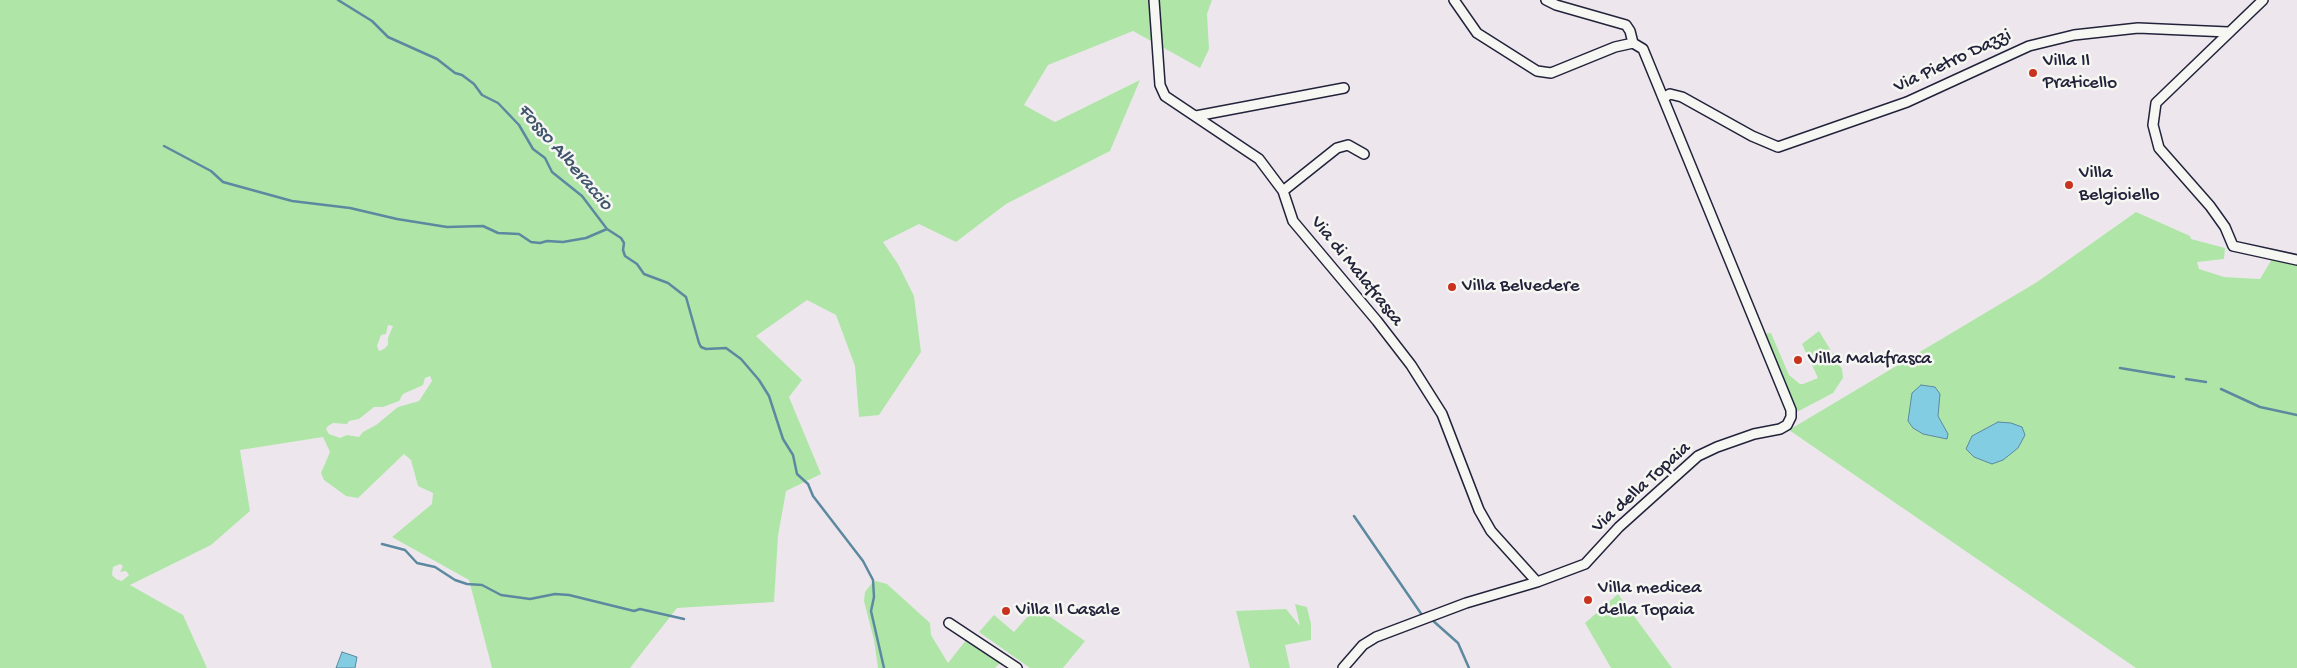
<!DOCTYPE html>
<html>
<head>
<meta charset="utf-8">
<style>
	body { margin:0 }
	canvas { display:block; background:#ede7ed }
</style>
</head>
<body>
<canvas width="2297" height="668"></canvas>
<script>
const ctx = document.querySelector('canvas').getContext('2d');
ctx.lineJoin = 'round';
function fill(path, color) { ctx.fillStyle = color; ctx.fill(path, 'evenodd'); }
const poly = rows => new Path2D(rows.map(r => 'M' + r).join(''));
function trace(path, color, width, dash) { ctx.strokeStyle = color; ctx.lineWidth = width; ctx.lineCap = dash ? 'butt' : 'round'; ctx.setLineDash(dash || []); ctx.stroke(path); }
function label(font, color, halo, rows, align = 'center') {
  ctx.font = font + ' "Gochi Hand",sans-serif'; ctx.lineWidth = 5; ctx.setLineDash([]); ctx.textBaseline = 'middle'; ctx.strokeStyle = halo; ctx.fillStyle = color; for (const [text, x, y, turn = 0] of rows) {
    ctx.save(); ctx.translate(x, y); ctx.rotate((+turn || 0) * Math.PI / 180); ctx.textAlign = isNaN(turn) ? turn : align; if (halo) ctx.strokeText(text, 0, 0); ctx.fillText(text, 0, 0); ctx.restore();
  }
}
fill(poly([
	[0,0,1212,0,1207,14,1209,49,1200,68,1133,31,1048,65,1024,105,1055,122,1140,80,1110,151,1006,204,956,242,919,224,883,242,898,264,914,296,921,352,879,415,859,417,855,366,836,315,807,300,756,336,802,380,789,397,821,474,786,491,778,536,774,602,677,608,630,668,492,668,469,580,392,537,432,504,433,493,418,486,411,460,404,454,358,498,346,496,324,480,321,473,330,452,323,437,240,450,250,511,211,545,130,585,183,615,207,668,0,668],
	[388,325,393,326,388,338,388,345,384,349,379,351,377,346,381,335,386,334],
	[430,376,432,381,419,401,398,407,376,425,363,432,359,437,347,435,340,438,329,434,326,429,328,426,333,423,347,424,349,421,359,419,374,407,383,407,399,401,403,394,423,385,425,378],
	[120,564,123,566,120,572,126,571,129,575,122,581,116,579,112,575,113,567],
	[2136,212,2190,236,2191,239,2225,248,2224,259,2197,262,2199,269,2224,277,2260,279,2272,259,2297,260,2297,668,2136,668,1789,430,2037,282],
	[1819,331,1842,369,1843,378,1833,393,1795,413,1763,334,1771,333,1789,375,1800,384,1803,384,1818,378,1802,344],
	[876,581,887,584,930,623,931,635,948,663,967,639,1000,663,995,668,878,668,874,640,864,601,865,592,872,583],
	[1618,594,1672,668,1611,668,1585,623],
	[1295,604,1307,607,1311,624,1311,640,1285,645,1290,668,1250,668,1236,611,1286,609,1300,626],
	[1036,607,1085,641,1063,668,1030,668,979,632,994,615,1014,632]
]), '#afe6a8');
const water = poly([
	[1921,385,1935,387,1940,394,1938,416,1948,434,1947,439,1923,434,1913,428,1908,421,1912,393,1921,385],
	[1998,422,2011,423,2022,427,2025,435,2018,448,2003,460,1992,464,1974,457,1966,449,1972,436,1998,422],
	[342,652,357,657,355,668,336,668,342,652]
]);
fill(water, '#83cde3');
trace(water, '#5c89a0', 1);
trace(poly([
	[338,0,372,21,388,37,437,59,455,73,462,75,474,84,482,95,498,103,519,125,533,149,545,158,552,172,582,196,607,229,621,238,624,243,623,250,625,256,637,264,644,274,668,283,686,297,699,343,701,347,706,349,726,348,741,359,759,380,769,396,783,439,793,455,797,474,808,484,813,496,863,561,873,580,874,597,871,611,884,668],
	[164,146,211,171,223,182,292,201,350,208,397,219,447,227,483,226,498,233,519,234,531,242,540,243,547,241,563,242,586,238,607,229],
	[2120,368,2174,377],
	[2186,379,2206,382],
	[2221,389,2260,407,2297,415],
	[1354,516,1422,615],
	[382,544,405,550,417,563,435,567,455,580,467,584,482,585,501,595,530,599,555,594,569,595,634,611,640,609,684,619],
	[1431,619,1458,643,1469,668]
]), '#5c89a0', 2.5);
const minor = poly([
	[1154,0,1160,85,1165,96,1259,159,1283,191,1293,221,1377,321,1411,365,1442,414,1479,510,1491,531,1537,582],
	[1546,0,1556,5,1626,25,1630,31,1633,43],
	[2263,0,2156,103,2153,125,2159,148,2210,206,2225,227,2233,246,2297,260],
	[1663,98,1670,94,1682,97,1752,136,1778,147,1907,102,2029,46,2074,35,2138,28,2228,32],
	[1196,116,1344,88],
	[1283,191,1337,148,1348,145,1364,154],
	[949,623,1017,668],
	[1343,668,1363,645,1376,637,1466,603,1537,582,1585,564,1619,527,1698,456,1717,447,1754,434,1780,429,1787,425,1791,417,1791,410,1643,49,1633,43,1615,47,1551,73,1537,71,1477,33,1454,0]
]);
trace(minor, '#22223b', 12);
trace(minor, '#f6f6f2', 9);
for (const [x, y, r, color] of [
	[2033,73,5,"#c8321e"],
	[2069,185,5,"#c8321e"],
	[1452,287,5,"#c8321e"],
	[1798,360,5,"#c8321e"],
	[1588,600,5,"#c8321e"],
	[1006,611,5,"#c8321e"]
]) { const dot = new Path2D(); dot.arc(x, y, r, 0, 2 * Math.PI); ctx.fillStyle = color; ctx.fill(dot); trace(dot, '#f6f6f2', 2); }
label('19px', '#22223b', '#f6f6f2', [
	["Via Pietro Dazzi",1953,62,-25],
	["Via di Malafrasca",1356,272,51],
	["Via della Topaia",1642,488,-42]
]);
label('19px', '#22223b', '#f6f6f2', [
	["Villa Il",2043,62],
	["Praticello",2043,84],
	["Villa",2079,174],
	["Belgioiello",2079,196],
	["Villa Belvedere",1462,287],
	["Villa Malafrasca",1808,360],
	["Villa medicea",1598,589],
	["della Topaia",1598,611],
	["Villa Il Casale",1016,611]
], 'left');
label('italic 20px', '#3f556d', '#f6f6f2', [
	["Fosso Alberaccio",564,158,49]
]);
</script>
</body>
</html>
